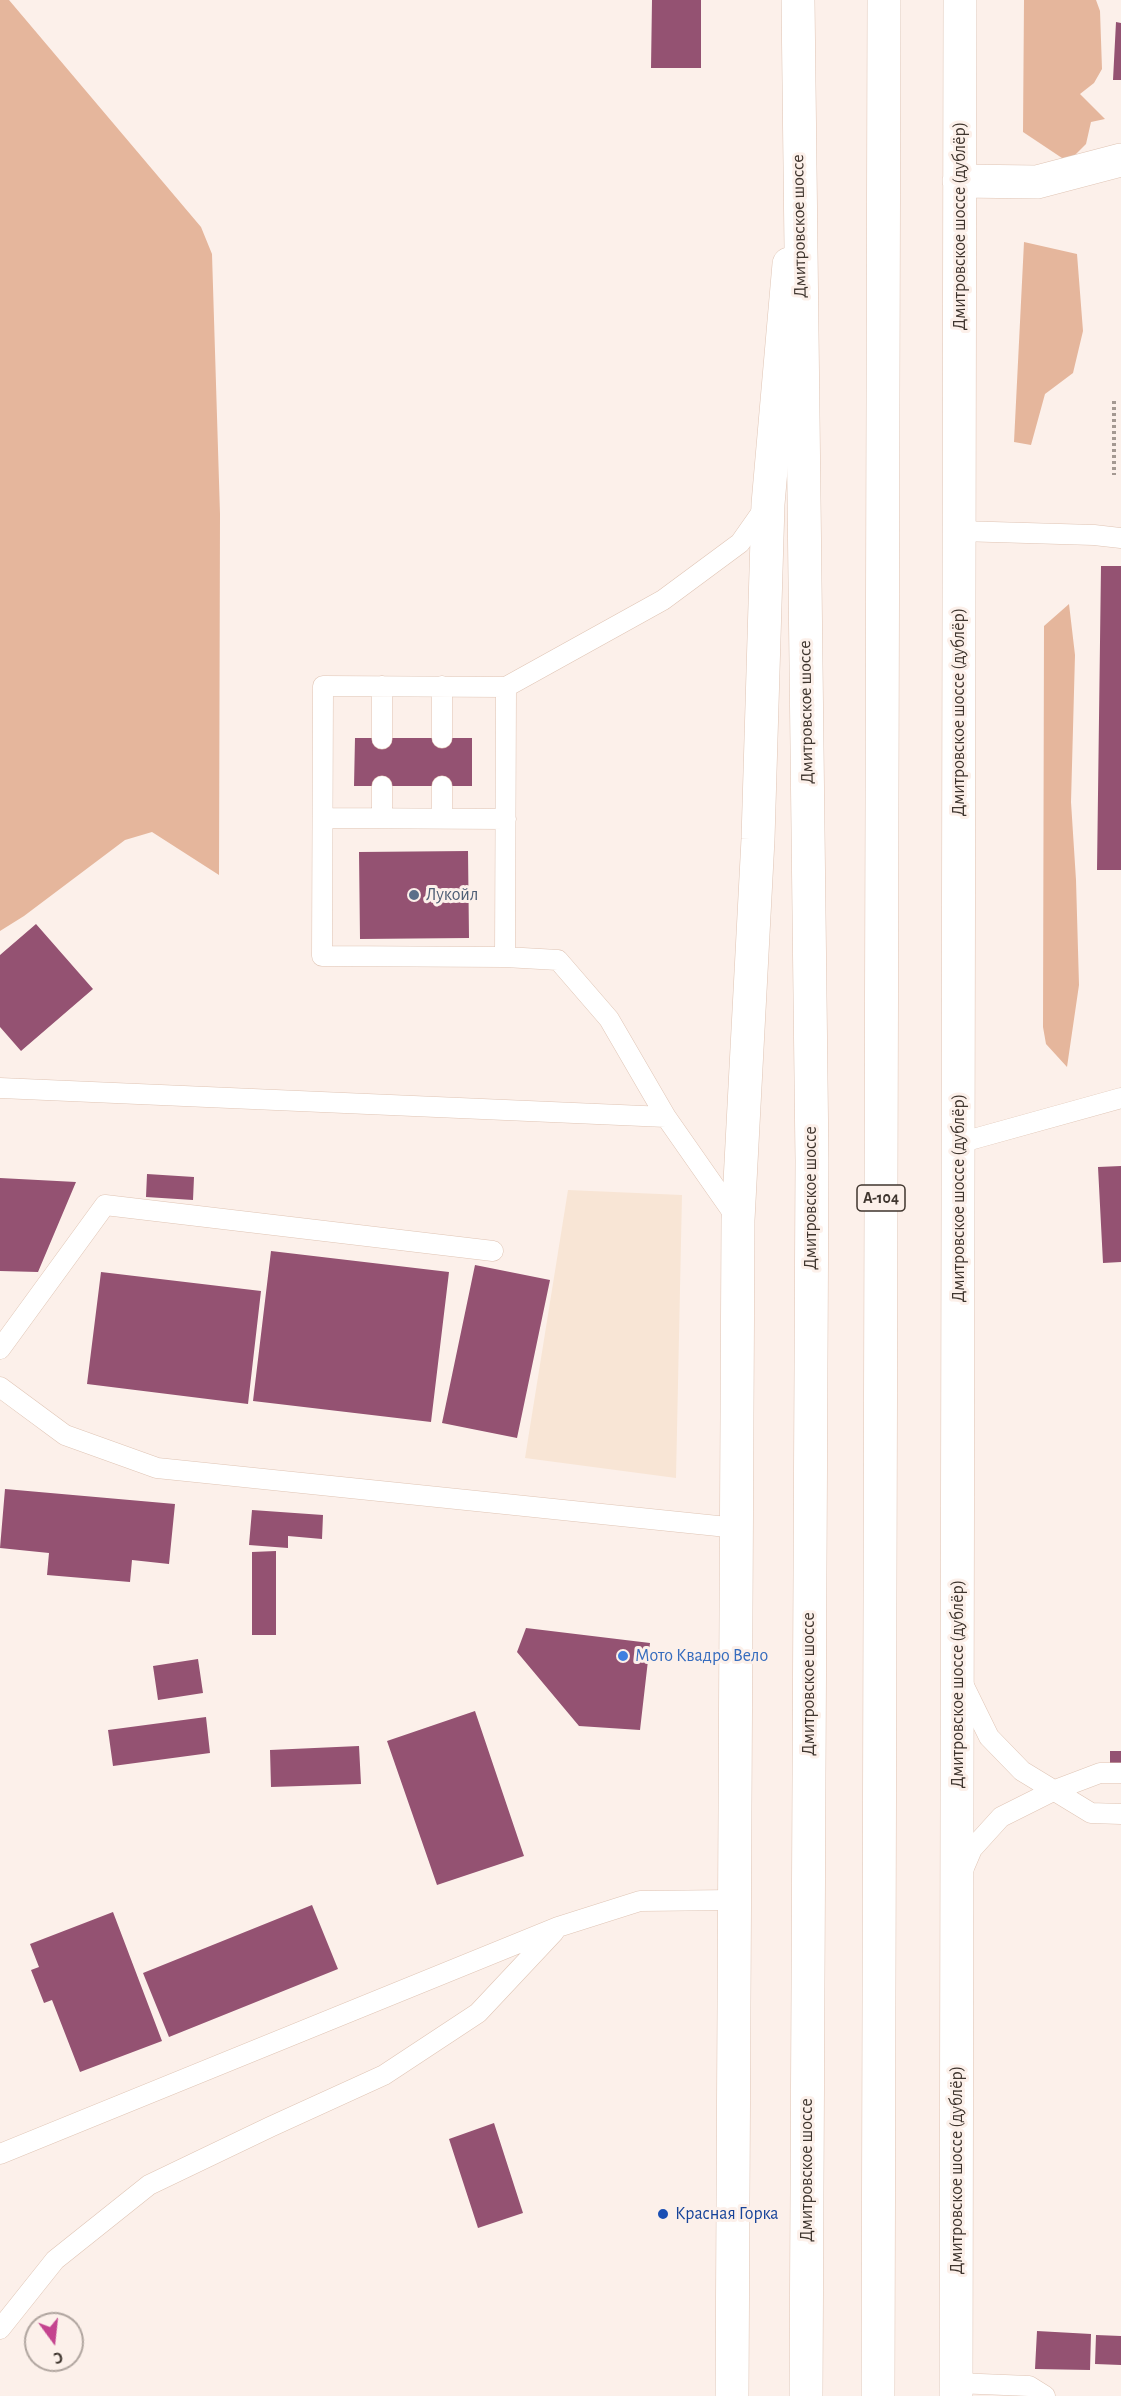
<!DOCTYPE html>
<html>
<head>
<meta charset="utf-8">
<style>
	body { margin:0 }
	#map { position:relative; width:1121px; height:2396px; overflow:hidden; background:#fcf0ea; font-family:"Alegreya Sans",sans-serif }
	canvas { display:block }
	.north { position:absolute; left:24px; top:2312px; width:60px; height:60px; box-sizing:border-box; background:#fcf0ea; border:2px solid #b0a59f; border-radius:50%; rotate:165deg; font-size:16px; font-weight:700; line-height:24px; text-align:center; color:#3f352e }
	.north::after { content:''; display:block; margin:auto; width:21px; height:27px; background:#c4448f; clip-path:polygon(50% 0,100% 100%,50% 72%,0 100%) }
</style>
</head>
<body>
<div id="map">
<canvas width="1121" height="2396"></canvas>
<div class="north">С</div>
</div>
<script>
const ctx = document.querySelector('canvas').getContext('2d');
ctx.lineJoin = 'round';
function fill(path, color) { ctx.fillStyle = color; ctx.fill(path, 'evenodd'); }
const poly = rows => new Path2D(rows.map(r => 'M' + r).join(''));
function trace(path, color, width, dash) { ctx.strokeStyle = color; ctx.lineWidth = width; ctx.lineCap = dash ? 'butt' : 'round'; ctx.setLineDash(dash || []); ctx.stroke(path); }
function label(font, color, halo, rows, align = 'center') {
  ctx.font = font + ' "Alegreya Sans",sans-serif'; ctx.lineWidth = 6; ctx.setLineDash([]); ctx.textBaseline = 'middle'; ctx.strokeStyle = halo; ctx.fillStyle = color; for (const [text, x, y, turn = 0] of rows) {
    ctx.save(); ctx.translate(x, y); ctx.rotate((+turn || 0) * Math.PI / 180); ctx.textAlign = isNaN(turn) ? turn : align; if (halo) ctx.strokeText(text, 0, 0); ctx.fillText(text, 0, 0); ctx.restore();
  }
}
fill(poly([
	[568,1190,682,1195,676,1478,525,1458]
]), '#f8e5d5');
fill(poly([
	[0,0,9,0,201,227,212,254,220,514,219,875,152,832,125,840,24,916,0,931],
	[1024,0,1096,0,1100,11,1102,69,1094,83,1080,94,1105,119,1091,122,1086,144,1068,162,1023,132],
	[1024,242,1077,254,1083,331,1073,373,1045,394,1031,445,1014,442],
	[1069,604,1075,655,1071,802,1076,880,1079,985,1067,1067,1046,1044,1043,1027,1044,626]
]), '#e5b69c');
fill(poly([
	[652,0,701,0,701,68,651,68],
	[1116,22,1121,23,1121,80,1113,80],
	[1101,566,1121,566,1121,870,1097,870],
	[355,738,472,738,472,786,354,786],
	[468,851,469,938,360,939,359,852],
	[36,924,93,989,21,1051,0,1027,0,955],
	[1121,1166,1121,1262,1103,1263,1098,1167],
	[147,1174,194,1177,193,1200,146,1197],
	[0,1178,76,1182,38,1272,0,1271],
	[271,1251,449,1272,431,1422,253,1401],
	[475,1265,550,1280,517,1438,442,1423],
	[101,1272,261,1291,248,1404,87,1384],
	[5,1489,175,1504,169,1564,132,1560,130,1582,47,1575,49,1553,0,1548],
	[252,1510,323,1515,322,1539,288,1536,288,1548,249,1545],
	[276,1551,276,1635,252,1635,252,1552],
	[526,1628,650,1643,640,1730,579,1726,517,1652],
	[198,1659,203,1693,158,1700,153,1666],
	[475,1711,524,1856,437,1885,387,1741],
	[206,1717,210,1753,113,1766,108,1730],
	[359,1746,361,1784,271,1787,270,1750],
	[1110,1751,1121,1751,1121,1768,1110,1767],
	[312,1905,338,1969,169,2037,143,1973],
	[113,1912,162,2041,80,2072,52,2000,44,2003,31,1970,39,1967,30,1944],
	[494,2123,523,2213,478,2228,449,2139],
	[1037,2331,1091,2334,1090,2370,1035,2369],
	[1096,2335,1121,2336,1121,2365,1095,2364]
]), '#945272');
const lane = poly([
	[959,531,1094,535,1121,538],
	[382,686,382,739],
	[442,686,442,738],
	[382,786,382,818],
	[323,818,506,819],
	[442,818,442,786],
	[505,957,322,956,323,686,506,687],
	[0,1088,666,1117],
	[959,1143,1121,1098],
	[738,1220,666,1117,609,1019,558,960,505,957,506,687,663,600,740,543,766,506],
	[0,1349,105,1205,493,1251],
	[0,1387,65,1435,157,1468,737,1528],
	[962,1682,989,1737,1022,1771,1091,1813,1121,1814],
	[963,1870,972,1849,1001,1817,1055,1790,1100,1773,1121,1773],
	[0,2154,558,1927,640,1901,733,1900],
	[0,2329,55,2260,149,2185,270,2127,384,2075,478,2013,554,1932],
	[956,2383,1029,2386,1045,2396]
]);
const secondary = poly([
	[959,181,1037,182,1121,160],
	[732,2396,738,1220,758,839,768,504,789,264],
	[956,2396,960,0]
]);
const highway = poly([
	[798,0,812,1160,806,2396],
	[878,2396,884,0]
]);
trace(lane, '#dfc4b4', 21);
trace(secondary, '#dfc4b4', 34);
trace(highway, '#dfc4b4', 34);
trace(poly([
	[1114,401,1114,475]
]), '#a49992', 4, [3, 3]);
trace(lane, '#fff', 20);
trace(secondary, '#fff', 33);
trace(highway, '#fff', 33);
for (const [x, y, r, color] of [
	[414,895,6,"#5c6f8a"],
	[623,1656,6,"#3f7fe0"],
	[663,2214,6,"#1a4fb4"]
]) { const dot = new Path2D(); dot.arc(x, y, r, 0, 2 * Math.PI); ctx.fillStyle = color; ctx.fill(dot); trace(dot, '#fcf0ea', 2); }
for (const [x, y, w] of [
	[881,1198,48]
]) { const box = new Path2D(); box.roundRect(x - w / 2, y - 13, w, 26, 4.5); ctx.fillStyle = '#fcf0ea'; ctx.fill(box); trace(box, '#3f352e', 1.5); }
label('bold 16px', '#3f352e', null, [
	["А-104",881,1198]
]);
label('18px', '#3f352e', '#fcf0ea', [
	["Дмитровское шоссе",799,226,-91],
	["Дмитровское шоссе (дублёр)",960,226,-90],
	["Дмитровское шоссе",806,712,-91],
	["Дмитровское шоссе (дублёр)",959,712,-90],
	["Дмитровское шоссе",811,1198,-90],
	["Дмитровское шоссе (дублёр)",959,1198,-90],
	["Дмитровское шоссе",809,1684,-90],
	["Дмитровское шоссе (дублёр)",958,1684,-90],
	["Дмитровское шоссе",807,2170,-90],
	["Дмитровское шоссе (дублёр)",957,2170,-90]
]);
label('18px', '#4e5e75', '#fcf0ea', [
	["Лукойл",426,895]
], 'left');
label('18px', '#366cbe', '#fcf0ea', [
	["Мото Квадро Вело",635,1656]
], 'left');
label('18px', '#164399', '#fcf0ea', [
	["Красная Горка",675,2214]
], 'left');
</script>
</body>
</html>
